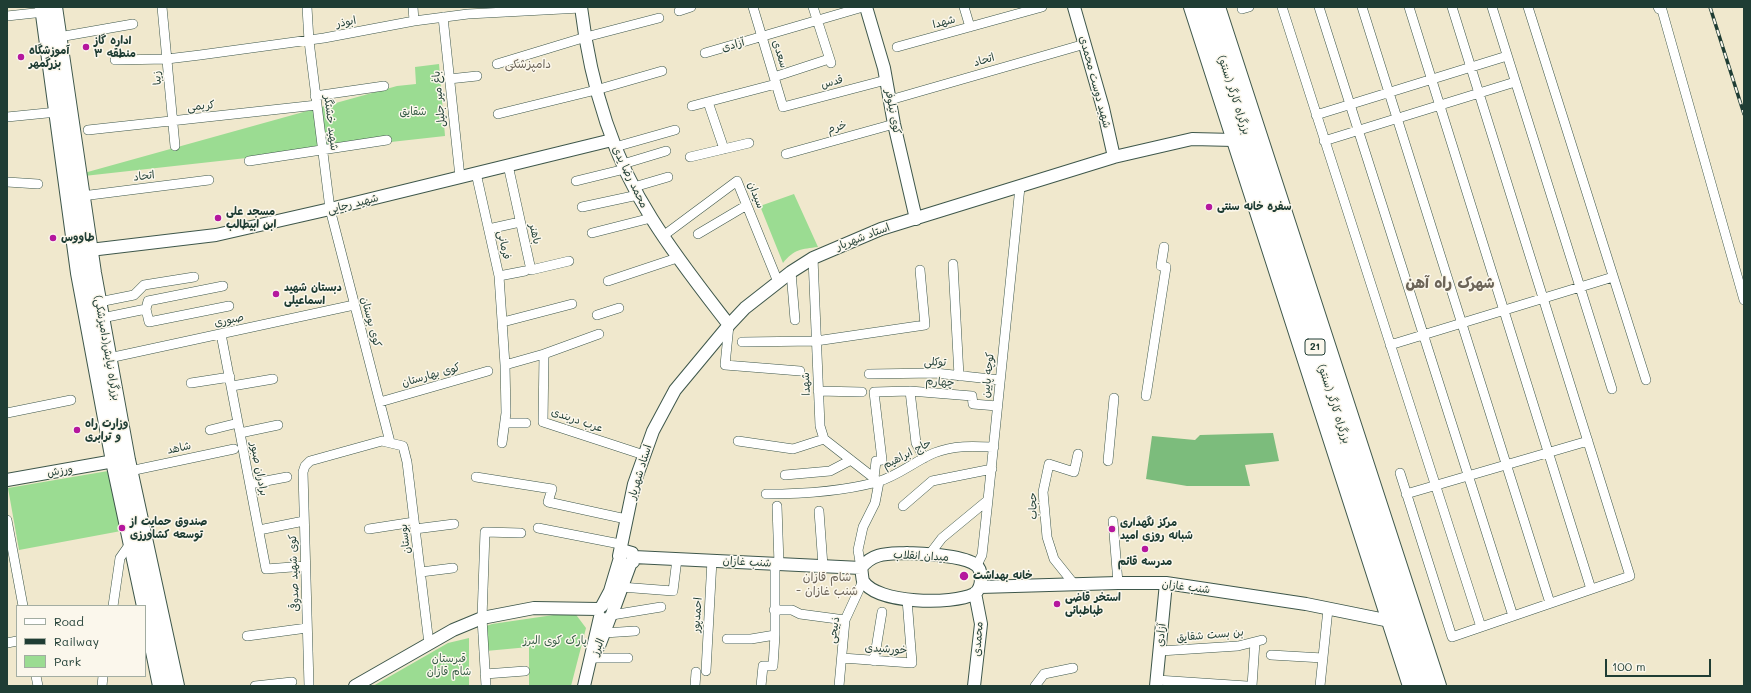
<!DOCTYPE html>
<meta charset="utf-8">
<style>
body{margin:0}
#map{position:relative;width:1751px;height:693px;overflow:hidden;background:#f0e8cd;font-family:Mali,sans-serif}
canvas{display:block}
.frame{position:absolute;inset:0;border:8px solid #1f3d34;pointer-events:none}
.legend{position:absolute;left:16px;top:605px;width:130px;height:72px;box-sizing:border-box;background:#fbf7ec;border:1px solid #a3ada2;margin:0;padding:5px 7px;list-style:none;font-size:12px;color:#1f3d34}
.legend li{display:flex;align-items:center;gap:8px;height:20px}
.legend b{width:20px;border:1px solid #a3ada2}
.scale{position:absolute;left:1605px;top:659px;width:106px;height:18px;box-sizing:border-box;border:2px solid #1f3d34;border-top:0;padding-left:5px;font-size:12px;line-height:14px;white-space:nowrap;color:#1f3d34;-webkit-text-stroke:3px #fbf7ec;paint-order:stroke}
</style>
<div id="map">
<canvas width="1751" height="693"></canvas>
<div class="frame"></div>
<ul class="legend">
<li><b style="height:5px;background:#fff"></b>Road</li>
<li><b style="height:5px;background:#1f3d34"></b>Railway</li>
<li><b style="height:11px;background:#9bdc92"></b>Park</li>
</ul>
<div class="scale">100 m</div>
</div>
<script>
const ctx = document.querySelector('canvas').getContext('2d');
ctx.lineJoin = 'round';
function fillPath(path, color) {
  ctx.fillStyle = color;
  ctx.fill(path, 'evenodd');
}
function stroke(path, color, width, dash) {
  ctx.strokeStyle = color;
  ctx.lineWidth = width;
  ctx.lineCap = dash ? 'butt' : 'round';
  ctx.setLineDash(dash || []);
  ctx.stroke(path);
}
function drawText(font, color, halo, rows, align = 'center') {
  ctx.font = font + ' Mali,"Playpen Sans Arabic",sans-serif';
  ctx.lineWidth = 3;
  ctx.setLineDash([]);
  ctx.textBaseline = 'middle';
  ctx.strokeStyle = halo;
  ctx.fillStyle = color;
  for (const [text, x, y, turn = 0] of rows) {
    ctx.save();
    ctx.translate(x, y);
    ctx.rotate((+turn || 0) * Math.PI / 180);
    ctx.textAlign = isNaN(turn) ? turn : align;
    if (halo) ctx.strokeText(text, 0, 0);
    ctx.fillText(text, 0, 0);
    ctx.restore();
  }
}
const green = new Path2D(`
 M439,64L445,136L66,178L397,86L416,84L415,67Z
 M794,194L818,247C802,249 794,249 783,263L760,206Z
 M108,471L121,531L19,550L8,488Z
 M574,612L586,628L571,686H529V647L486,651L483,627L492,624Z
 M469,638V686H373L448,643Z`);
const forest = new Path2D(`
 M1273,433L1279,461L1245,465L1250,486H1187L1146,479L1152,436L1195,440L1200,435Z`);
const street = new Path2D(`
 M162,7L175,146
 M307,7L309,41L330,209L390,442
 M413,7L414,21
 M753,7L783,107L886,80
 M813,7L831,63
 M964,7L970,27
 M1282,7L1481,627
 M1319,7L1513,616
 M1362,7L1550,603
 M1409,7L1591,589
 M1492,7L1612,389
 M1528,7L1646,380
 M1658,7L1659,9L1662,10L1744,300
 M1242,9L1249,7
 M679,11L691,7
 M7,16L44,12
 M443,17L460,177
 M59,37L133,24
 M897,47L1042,7
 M705,53L863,7
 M115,60L167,59L200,55L324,38L414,21L468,14L581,8
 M497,64L586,37L659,18
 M774,77L829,59
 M449,79L477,76
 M315,96L384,86
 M890,100L1085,44
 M708,102L724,149
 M692,106L776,84
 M498,114L596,90L662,71
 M1316,115L1507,56
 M7,117L57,112
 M88,130L317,105
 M1324,141L1515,82
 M615,147L675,130
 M786,154L894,124
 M690,157L749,143
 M249,161L387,140
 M623,164L666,151
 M508,165L531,270L569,261
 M476,173L499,276L505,365L506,413L502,443
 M576,181L625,169
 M7,182L38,184
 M634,187L668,177
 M82,196L209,180
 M582,207L638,195
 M493,228L520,222
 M592,233L651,218
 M698,234L747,205
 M663,236L737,181L778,282
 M813,258L820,426L824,439L879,482
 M953,264L959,376
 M791,272L795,320
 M499,276L525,271
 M608,281L677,258
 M99,302L134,295L144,285L194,277
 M146,309L149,322L229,306
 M597,315L619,308
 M102,318L146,309L148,301L223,286
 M503,322L572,304
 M729,325L725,365L800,371
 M221,334L266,569L305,566
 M742,342L816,341L925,325L920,270
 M1390,345L1613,277
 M544,354L543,422L644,455
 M109,358L354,305
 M505,365L544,354L599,334
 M869,374L935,373L1000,380
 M191,383L230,377
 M232,386L273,379
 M818,391L862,392
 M910,391L916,443L924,458
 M1146,396L1166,267L1161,266L1164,247
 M380,402L488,371
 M7,413L71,400
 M505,423H526
 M210,430L238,423
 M240,433L278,425
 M738,441L793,449L824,439
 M1108,461L1114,398
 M130,471L234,449
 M1400,473L1452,637L1630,576L1452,7
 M785,475L830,471L851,460
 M476,477L552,489L548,502L626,519
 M874,478L876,461L882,460L874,392L910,391L972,396L973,404L997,406
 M250,484L287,477
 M766,494C804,494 840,492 877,482C898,476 915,461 934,453C954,445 973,446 994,447
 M1406,494L1588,441
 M777,506L779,564
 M903,506L932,481L992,469
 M819,511L823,566
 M7,520L23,606
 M1113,521L1118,583
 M538,528L620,544
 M369,529L414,522
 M415,529L454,524
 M259,530L304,521
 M929,555L942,538L988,500
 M977,565L982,555L988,500L1020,187
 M861,568L858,550L863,527L875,503L879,482
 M421,572L453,568
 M1074,584L1054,559L1047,537L1043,492L1049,464L1074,472L1078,454
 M621,587L673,591L677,559
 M113,606L120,558L132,541
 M774,610H792L800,614L845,620
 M612,615L661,607
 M604,633L635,631
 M247,636L307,628
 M727,639H751L775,635
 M7,643L17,641
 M1160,651L1238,646L1262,640
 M1271,655L1323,658
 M594,658H628
 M842,658L912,663L907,599
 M874,661L882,612
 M706,671L712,560
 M485,674L525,671
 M36,676L38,686
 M1157,680L1247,686
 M102,686L103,676
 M255,686L292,682
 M309,686L303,472L305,466L310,461L382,441L403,446L407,462L429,644
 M486,686L482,618L485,532L521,533
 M695,686L696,672
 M761,686L763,666H773L775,635V564
 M839,686L845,620L863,581
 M1035,686L1044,674L1073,668
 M1252,686L1255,642
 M1320,686L1328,609`);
const secondary = new Path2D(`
 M581,7C590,81 611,155 652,219C675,256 702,290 729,325
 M866,7L884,68L894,124L916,219
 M1074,7L1103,108L1114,157
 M90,250L216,235L330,209L612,140
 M7,480L114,461
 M907,553C924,554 963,555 976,565C980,568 981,574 981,578C981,584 979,591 974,594C952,605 877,604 863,581C862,578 862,572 861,568C873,552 888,554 907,553Z
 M619,556L625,551L632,553L633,562C629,565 627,566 622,564L619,556L634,484L653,431L675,390L729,325L745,308L791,272L813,258L881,229L1114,157L1192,139L1234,140
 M634,557L861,568
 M980,587L1118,583H1166L1306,604L1390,621
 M602,606L610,591L619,561
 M612,614L630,565
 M599,646L610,617
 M355,686L453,630L482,618L534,608L599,609
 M584,686L600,617
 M974,686L981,624L975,593
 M1156,686L1166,583`);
const highway = new Path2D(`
 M43,7L79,273L114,461L145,606
 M54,7L93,273L127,460L176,686
 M1192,7L1411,686
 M1204,7L1426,686
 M1217,7L1438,686
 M145,607L161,686`);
const rail = new Path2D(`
 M1710,7L1744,114`);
const markers = [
 [86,47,4,"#b5179e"],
 [21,57,4,"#b5179e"],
 [1209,207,4,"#b5179e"],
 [218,218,4,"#b5179e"],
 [53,238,4,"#b5179e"],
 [276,294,4,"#b5179e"],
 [77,430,4,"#b5179e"],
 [122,528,4,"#b5179e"],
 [1112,529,4,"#b5179e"],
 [1145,549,4,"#b5179e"],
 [964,576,5,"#b5179e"],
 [1057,604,4,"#b5179e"]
];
const shields = [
 [1315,347,20]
];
const shieldNames = [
 ["21",1315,347]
];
const streetNames = [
 ["ابوذر",346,22,-11],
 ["شهدا",944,22,-15],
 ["آزادی",733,45,-16],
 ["سعدی",780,54,73],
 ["اتحاد",984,60,-16],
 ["زیبا",157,78,-95],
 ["قدس",832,82,-15],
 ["شهید دوست محمدی",1095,82,75],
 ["بزرگراه کارگر (سنتو)",1234,95,72],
 ["باغ میر جلیل",439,99,-96],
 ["کریمی",201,106,-6],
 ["کوی نیلوفر",893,112,79],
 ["شهید خشتگر",331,123,83],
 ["خرم",837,127,-16],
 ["اتحاد",144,176,-7],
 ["محمد رضا یدی",630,177,64],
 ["سیدان",756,195,68],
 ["شهید رجایی",353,204,-14],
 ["باهنر",535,234,77],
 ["استاد شهریار",863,237,-21],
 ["فرمانی",504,245,78],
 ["صبوری",229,320,-12],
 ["کوی بوستان",371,322,75],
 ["بزرگراه نیایش(دامپزشکی)",107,348,80],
 ["توکلی",935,362,2],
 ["کوی بهارستان",431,375,-16],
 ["کوچه پایین",988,375,-84],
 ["چهارم",940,382,4],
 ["شهدا",806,384,-92],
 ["بزرگراه کارگر (سنتو)",1334,404,72],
 ["عرب دربندی",577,420,19],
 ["شاهد",179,448,-12],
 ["حاج ابراهیم",907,454,-27],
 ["برادران صبور",259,469,79],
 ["ورزش",60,471,-10],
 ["استاد شهریار",640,472,-73],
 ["حجاب",1033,506,-92],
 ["بوستان",405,539,-97],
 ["میدان انقلاب",921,556,3],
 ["شنب غازان",747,562,3],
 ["کوی شهید صدوقی",294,573,-92],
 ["شنب غازان",1186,587,7],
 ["احمدپور",697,615,-86],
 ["ذبیحی",834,630,-81],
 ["آزادی",1161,635,-84],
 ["بن بست شقایق",1210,635,-5],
 ["محمدی",978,639,-86],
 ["البرز",598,647,-68],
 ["خورشیدی",886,649,4]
];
const poiNames = [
 ["اداره گاز",94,41],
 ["منطقه ۳",94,54],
 ["آموزشگاه",29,51],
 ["بزرگمهر",29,64],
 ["سفره خانه سنتی",1217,207],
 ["مسجد علی",226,212],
 ["ابن ابیطالب",226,225],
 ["طاووس",61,238],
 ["دبستان شهید",284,288],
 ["اسماعیلی",284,301],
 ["وزارت راه",85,424],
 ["و ترابری",85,437],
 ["صندوق حمایت از",130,522],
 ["توسعه کشاورزی",130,535],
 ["مرکز نگهداری",1120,523],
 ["شبانه روزی امید",1120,536],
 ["مدرسه قائم",1145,562,"center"],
 ["خانه بهداشت",973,576],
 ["استخر قاضی",1065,598],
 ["طباطبائی",1065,611]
];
const parkNames = [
 ["شقایق",413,112],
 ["پارک کوی البرز",555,641],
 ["قبرستان",449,659],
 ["شام قازان",449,672]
];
const neighbourhoodNames = [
 ["دامپزشکی",528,64],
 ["شام قازان",827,577],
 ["- شنب غازان",827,591]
];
const districtNames = [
 ["شهرک راه آهن",1450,283]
];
fillPath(green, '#9bdc92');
fillPath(forest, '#7cbc7c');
stroke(street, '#3e574b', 10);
stroke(secondary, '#3e574b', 14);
stroke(highway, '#3e574b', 18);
stroke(street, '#fff', 9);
stroke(secondary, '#fff', 12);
stroke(highway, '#fff', 16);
stroke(rail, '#1f3d34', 3.5);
stroke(rail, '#fbf7ec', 2, [6]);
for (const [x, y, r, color] of markers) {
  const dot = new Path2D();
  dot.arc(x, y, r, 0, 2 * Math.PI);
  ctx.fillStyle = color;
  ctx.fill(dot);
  stroke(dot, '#fbf7ec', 1.5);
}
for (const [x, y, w] of shields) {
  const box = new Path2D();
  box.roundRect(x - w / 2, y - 8, w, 16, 3);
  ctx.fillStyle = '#fbf7ec';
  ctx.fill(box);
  stroke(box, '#1f3d34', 1);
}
drawText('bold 10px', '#1f3d34', null, shieldNames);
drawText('11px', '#1f3d34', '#fbf7ec', streetNames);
drawText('bold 11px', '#1f3d34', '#fbf7ec', poiNames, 'left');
drawText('11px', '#385d47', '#fbf7ec', parkNames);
drawText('12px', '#6c6458', '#fbf7ec', neighbourhoodNames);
drawText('bold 15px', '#6c6458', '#fbf7ec', districtNames);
</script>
